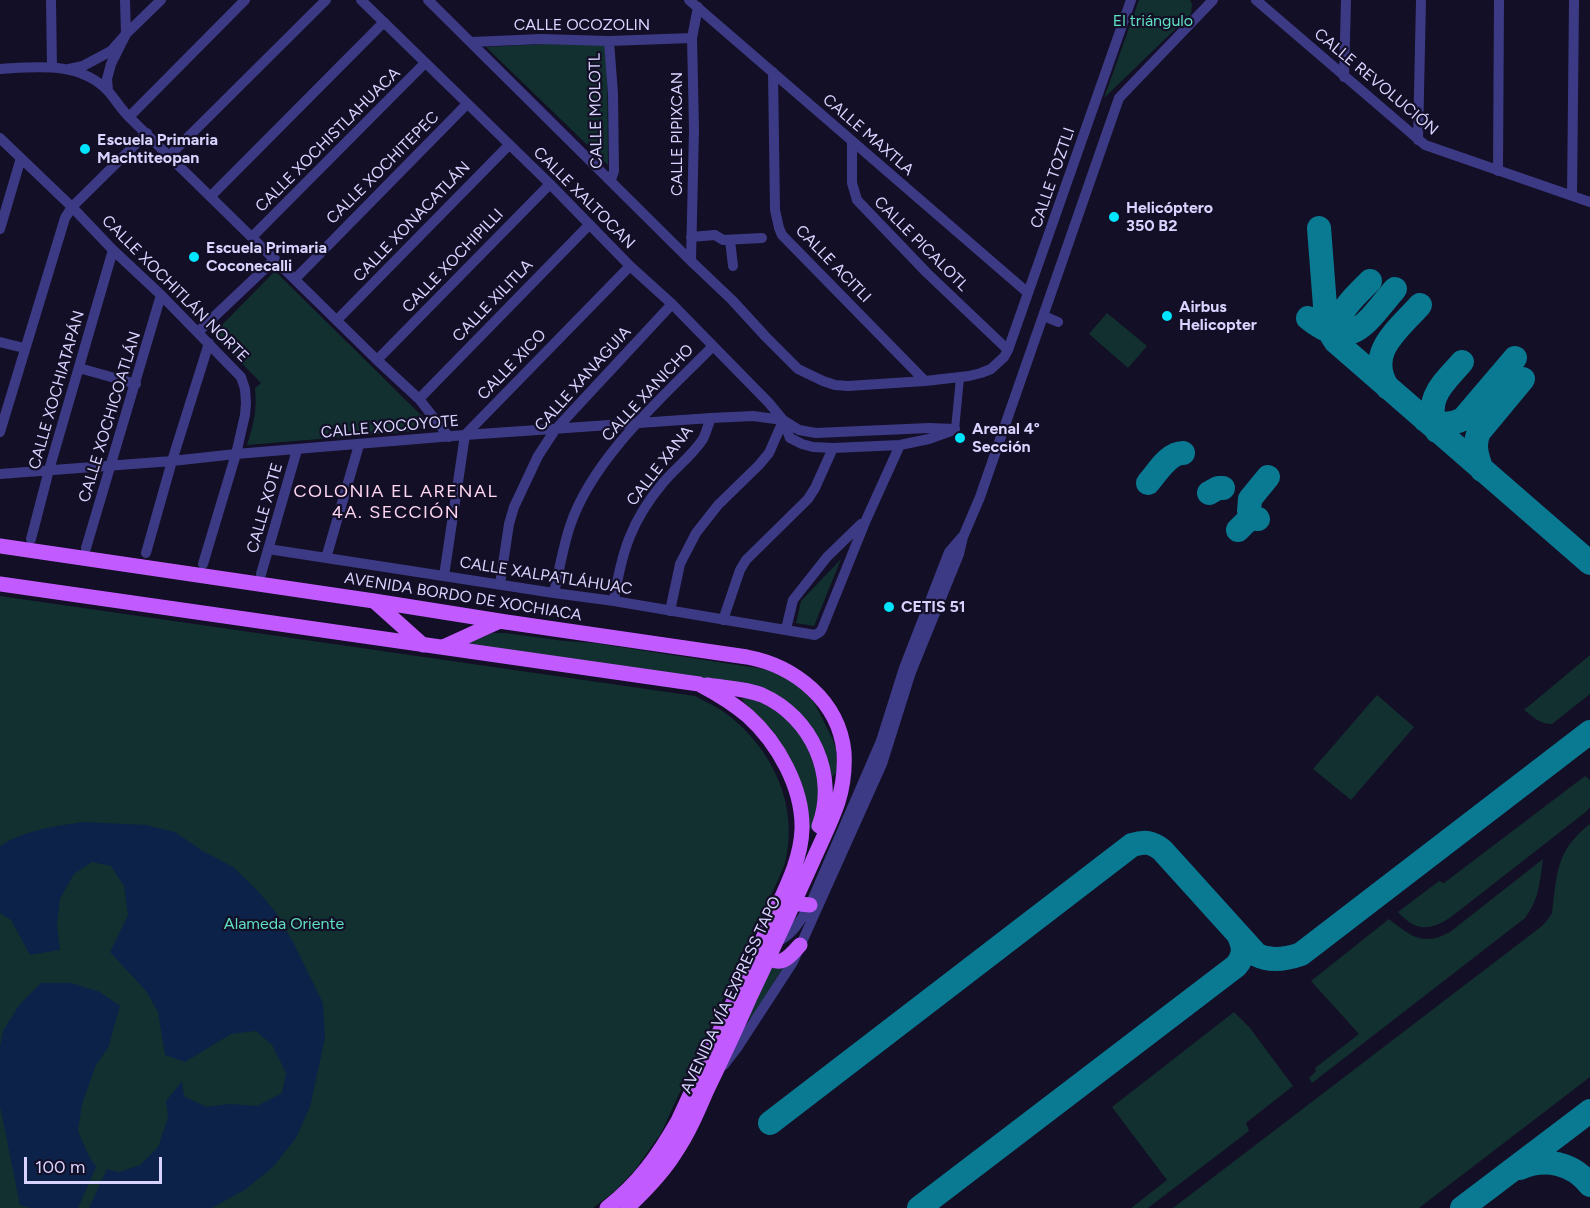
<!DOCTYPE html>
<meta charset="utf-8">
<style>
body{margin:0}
#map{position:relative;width:1590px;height:1208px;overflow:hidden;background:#130f26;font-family:Figtree,sans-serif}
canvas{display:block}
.scale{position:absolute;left:24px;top:1157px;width:138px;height:27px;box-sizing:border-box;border:3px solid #d9d4ff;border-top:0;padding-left:8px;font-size:18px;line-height:21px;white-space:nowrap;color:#d9d4ff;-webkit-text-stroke:4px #130f26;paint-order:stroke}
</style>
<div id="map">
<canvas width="1590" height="1208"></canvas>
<div class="scale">100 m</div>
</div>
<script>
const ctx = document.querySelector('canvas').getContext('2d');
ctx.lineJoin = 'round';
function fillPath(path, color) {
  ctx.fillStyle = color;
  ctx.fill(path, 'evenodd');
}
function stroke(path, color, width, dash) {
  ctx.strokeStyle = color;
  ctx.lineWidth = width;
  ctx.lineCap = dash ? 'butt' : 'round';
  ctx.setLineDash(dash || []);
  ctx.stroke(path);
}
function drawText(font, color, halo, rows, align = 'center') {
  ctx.font = font + ' Figtree,sans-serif';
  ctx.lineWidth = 4.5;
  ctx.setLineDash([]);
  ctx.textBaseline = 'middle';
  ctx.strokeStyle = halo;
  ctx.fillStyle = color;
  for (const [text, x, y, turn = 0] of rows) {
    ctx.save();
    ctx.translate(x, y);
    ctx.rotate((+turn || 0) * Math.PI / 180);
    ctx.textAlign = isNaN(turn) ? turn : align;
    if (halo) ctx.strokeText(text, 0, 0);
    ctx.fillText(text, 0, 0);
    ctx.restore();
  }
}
const green = new Path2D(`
 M1139,0H1190L1192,4L1191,14L1104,98Z
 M607,41L608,165L486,47Z
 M275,271L427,421L417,431L247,445C254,423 257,411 255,388L261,383L213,334Z
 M1107,313L1147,346L1128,368L1089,334Z
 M841,559L814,626L796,623L801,601Z
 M0,596L695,696C706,702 718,707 728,715C771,748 798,803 786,858C785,865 781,873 778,880L661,1133L635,1170L615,1191L593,1208H0Z
 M493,633H505L564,641L594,643L770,670L798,684L814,702L833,740L836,749L837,772L833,776L830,775L785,702L469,646L468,643Z
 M1590,655V694L1552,724C1540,724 1533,717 1524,710Z
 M1377,695L1414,727L1351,800L1313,769Z
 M744,697C781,705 810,738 818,774C819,780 822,786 822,792C821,804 816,817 814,829L812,830L809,828L787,753L771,729L744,702L742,699Z
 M1585,776L1590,780V807L1587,811L1451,917C1430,931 1416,932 1398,912L1439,881L1444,883Z
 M1590,824V1077L1419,1208H1173L1542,926L1549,918L1552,913C1557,873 1556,850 1590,824Z
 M1543,859C1540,881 1539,900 1525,918L1312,1083L1309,1078L1316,1071L1315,1068L1359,1034L1311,981L1389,919C1411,936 1422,947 1450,932Z
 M784,966L752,1017L748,1019L768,968Z
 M1234,1012L1250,1028L1293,1086L1246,1123L1249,1131L1148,1208H1131L1167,1180L1112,1107Z`);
const water = new Path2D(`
 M84,822L146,825L175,832L201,850L233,867L256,889L275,911L293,942L323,1003L325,1038L310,1107L296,1138L273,1167L246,1189L212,1208H89L107,1169L119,1172L140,1165L158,1147L168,1117L166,1101L182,1081L184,1096L206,1107L229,1104L257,1106L282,1093L286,1073L272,1045L256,1031L231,1034L185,1062L165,1055L158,1012L146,991L110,952L128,915L124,886L111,866L92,862L74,874L60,899L57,925L60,950L30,955L11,920L0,913V846C24,830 56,826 84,822Z
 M41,983H71L100,992L120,1006L108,1048L96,1065L82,1104L78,1131L87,1152L96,1167L78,1208H31L20,1205L0,1106V1047L3,1031L19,1005Z`);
const taxiway = new Path2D(`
 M1319,228L1326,319L1332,336L1336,342L1590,563
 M1308,318C1352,354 1366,322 1395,289
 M1341,343C1334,311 1350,302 1370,281
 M1388,388C1365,353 1398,330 1420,305
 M1425,420C1438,424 1450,426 1463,419L1515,358
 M1437,431C1424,398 1442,385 1462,362
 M1482,470C1477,457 1473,445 1479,432L1523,379
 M1148,483C1157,473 1168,453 1183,453
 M1209,493L1218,488H1223
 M1249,511L1250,499L1268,477
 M1238,530L1250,518L1258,519
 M770,1123L1132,845C1145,841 1152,842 1162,850L1257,955C1271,962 1287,959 1301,954L1590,732
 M1520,1168C1545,1157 1573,1163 1590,1185
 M919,1208L1236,966C1245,956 1244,947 1239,936
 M1462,1208L1590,1111`);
const pedestrian = new Path2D(`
 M955,429L960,378`);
const minor = new Path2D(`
 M51,0L52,67
 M361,0L550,184L630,266L672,304L769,403L783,420L790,438L802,444L813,447L833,448L900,445L929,439L951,431
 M428,0L691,261L732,300L766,337L798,369L823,381L835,385L848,386L925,381L969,376L981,373L991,369L1004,357L1008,350L1131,0
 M689,0L1028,293
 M1256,0L1425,145L1590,202
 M609,41L613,94L614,171L611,180
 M472,42L541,39L609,41L692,38
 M0,69C37,67 79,61 108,91C115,99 121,109 129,117L377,360L419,399L449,437
 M69,69L83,66L111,51L126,34L161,0
 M773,72L775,210L779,228L782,235L925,381
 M1344,77L1346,0
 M108,91L107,79L111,64L126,34L125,0
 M129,117L245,0
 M0,138L72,207L113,250L161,295L241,377L245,389L246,403L245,415L236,454L203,564
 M1418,140L1421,0
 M852,141V183L857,200L927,273L1008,350
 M170,155L326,0
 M1498,171L1499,0
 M211,196L384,22
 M1572,196L1574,0
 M0,229L21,158
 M252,237L425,63
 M691,237L715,235L723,240L762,238
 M730,240L733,266
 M691,261L694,129L692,38L698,7
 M295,279L467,104
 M1044,316L1058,322
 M337,320L509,145
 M198,332L275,259
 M0,342L24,348
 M377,360L550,184
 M79,368L136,384
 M419,399L589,225
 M0,432L65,218L72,207L147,133
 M0,474L172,461L236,454L465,435L711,418L753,416L783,420L799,430L816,433L929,428L955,429
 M31,539L49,470L113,250
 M86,548L161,295
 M268,549L554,593L614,601L815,635L820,632L822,629L866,520L900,445
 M146,553L172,461L209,343
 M326,558L359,445
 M261,574L297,450
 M444,576L465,435L630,266
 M500,584L509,524L514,507L538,456L555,430L672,304
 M554,593C559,571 563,547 570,526C593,457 663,397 713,346
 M614,601C621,554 631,521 662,484C675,468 692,456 703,439C706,433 708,425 711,418
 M670,611L680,564L696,533L718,505L759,465L769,453L783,421
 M723,620L740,570L746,560L808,499L815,488L833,448
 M786,629L793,600L827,557L861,524
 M775,942C792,937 801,919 810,905L881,741L904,668L949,552L962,537
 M724,1065L737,1048L793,962L882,764L911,672L959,554L963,537L980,497L1119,98L1213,0`);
const primary = new Path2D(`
 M0,546L374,601L506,622L747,657C795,666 839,701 844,752C845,769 843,786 838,802C831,823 820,844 811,865C791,909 771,953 750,997C736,1029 721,1061 706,1092C697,1113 688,1134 675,1153C662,1174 645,1191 627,1208
 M0,584L699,684C716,693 733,703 748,716C778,743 803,788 802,829C801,862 783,893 770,923C740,989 709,1055 678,1121C658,1156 639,1183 607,1208
 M374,601L423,645
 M443,647L500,621
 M707,685C725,688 745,688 762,695C812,717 838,776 819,826
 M796,898L800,904L810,905
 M759,954C781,966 784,963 800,945`);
const markers = [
 [85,149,6,"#00e5ff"],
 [1114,217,6,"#00e5ff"],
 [194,257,6,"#00e5ff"],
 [1167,316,6,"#00e5ff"],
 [960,438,6,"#00e5ff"],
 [889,607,6,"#00e5ff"]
];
const parkNames = [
 ["El triángulo",1153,21],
 ["Alameda Oriente",284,924]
];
const streetNames = [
 ["CALLE OCOZOLIN",582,25],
 ["CALLE REVOLUCIÓN",1376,82,40],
 ["CALLE MOLOTL",596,111,-91],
 ["CALLE PIPIXCAN",677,134,-90],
 ["CALLE MAXTLA",868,135,41],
 ["CALLE XOCHISTLAHUACA",328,140,-45],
 ["CALLE XOCHITEPEC",383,168,-45],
 ["CALLE TOZTLI",1053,178,-71],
 ["CALLE XALTOCAN",584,198,45],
 ["CALLE XONACATLÁN",412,222,-46],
 ["CALLE PICALOTL",921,244,45],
 ["CALLE XOCHIPILLI",453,261,-46],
 ["CALLE ACITLI",833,264,46],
 ["CALLE XOCHITLÁN NORTE",175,289,45],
 ["CALLE XILITLA",493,301,-46],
 ["CALLE XICO",512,365,-46],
 ["CALLE XANAGUIA",583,379,-48],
 ["CALLE XOCHIATAPÁN",57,390,-74],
 ["CALLE XANICHO",648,393,-47],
 ["CALLE XOCHICOATLÁN",110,417,-73],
 ["CALLE XOCOYOTE",390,427,-5],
 ["CALLE XANA",660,466,-52],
 ["CALLE XOTE",265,508,-74],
 ["CALLE XALPATLÁHUAC",546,576,9],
 ["AVENIDA BORDO DE XOCHIACA",463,597,9],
 ["AVENIDA VÍA EXPRESS TAPO",731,995,-65]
];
const poiNames = [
 ["Escuela Primaria",97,140],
 ["Machtiteopan",97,158],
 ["Helicóptero",1126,208],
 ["350 B2",1126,226],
 ["Escuela Primaria",206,248],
 ["Coconecalli",206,266],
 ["Airbus",1179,307],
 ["Helicopter",1179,325],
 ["Arenal 4°",972,429],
 ["Sección",972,447],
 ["CETIS 51",901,607]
];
const neighbourhoodNames = [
 ["COLONIA EL ARENAL",396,492],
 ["4A. SECCIÓN",396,513]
];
fillPath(green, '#12302f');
fillPath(water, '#0c2248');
stroke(taxiway, '#0a7a92', 24);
stroke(pedestrian, '#3d3a85', 8);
stroke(minor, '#3d3a85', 10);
stroke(primary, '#c25bff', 15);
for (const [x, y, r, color] of markers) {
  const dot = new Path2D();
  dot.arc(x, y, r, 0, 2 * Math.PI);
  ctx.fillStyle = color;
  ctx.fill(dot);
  stroke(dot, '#130f26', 2);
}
drawText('16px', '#5fe0c0', '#130f26', parkNames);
drawText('16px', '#d9d4ff', '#130f26', streetNames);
drawText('bold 16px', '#d9d4ff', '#130f26', poiNames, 'left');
ctx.letterSpacing = '1.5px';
drawText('18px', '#ffd6f0', '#130f26', neighbourhoodNames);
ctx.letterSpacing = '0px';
</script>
